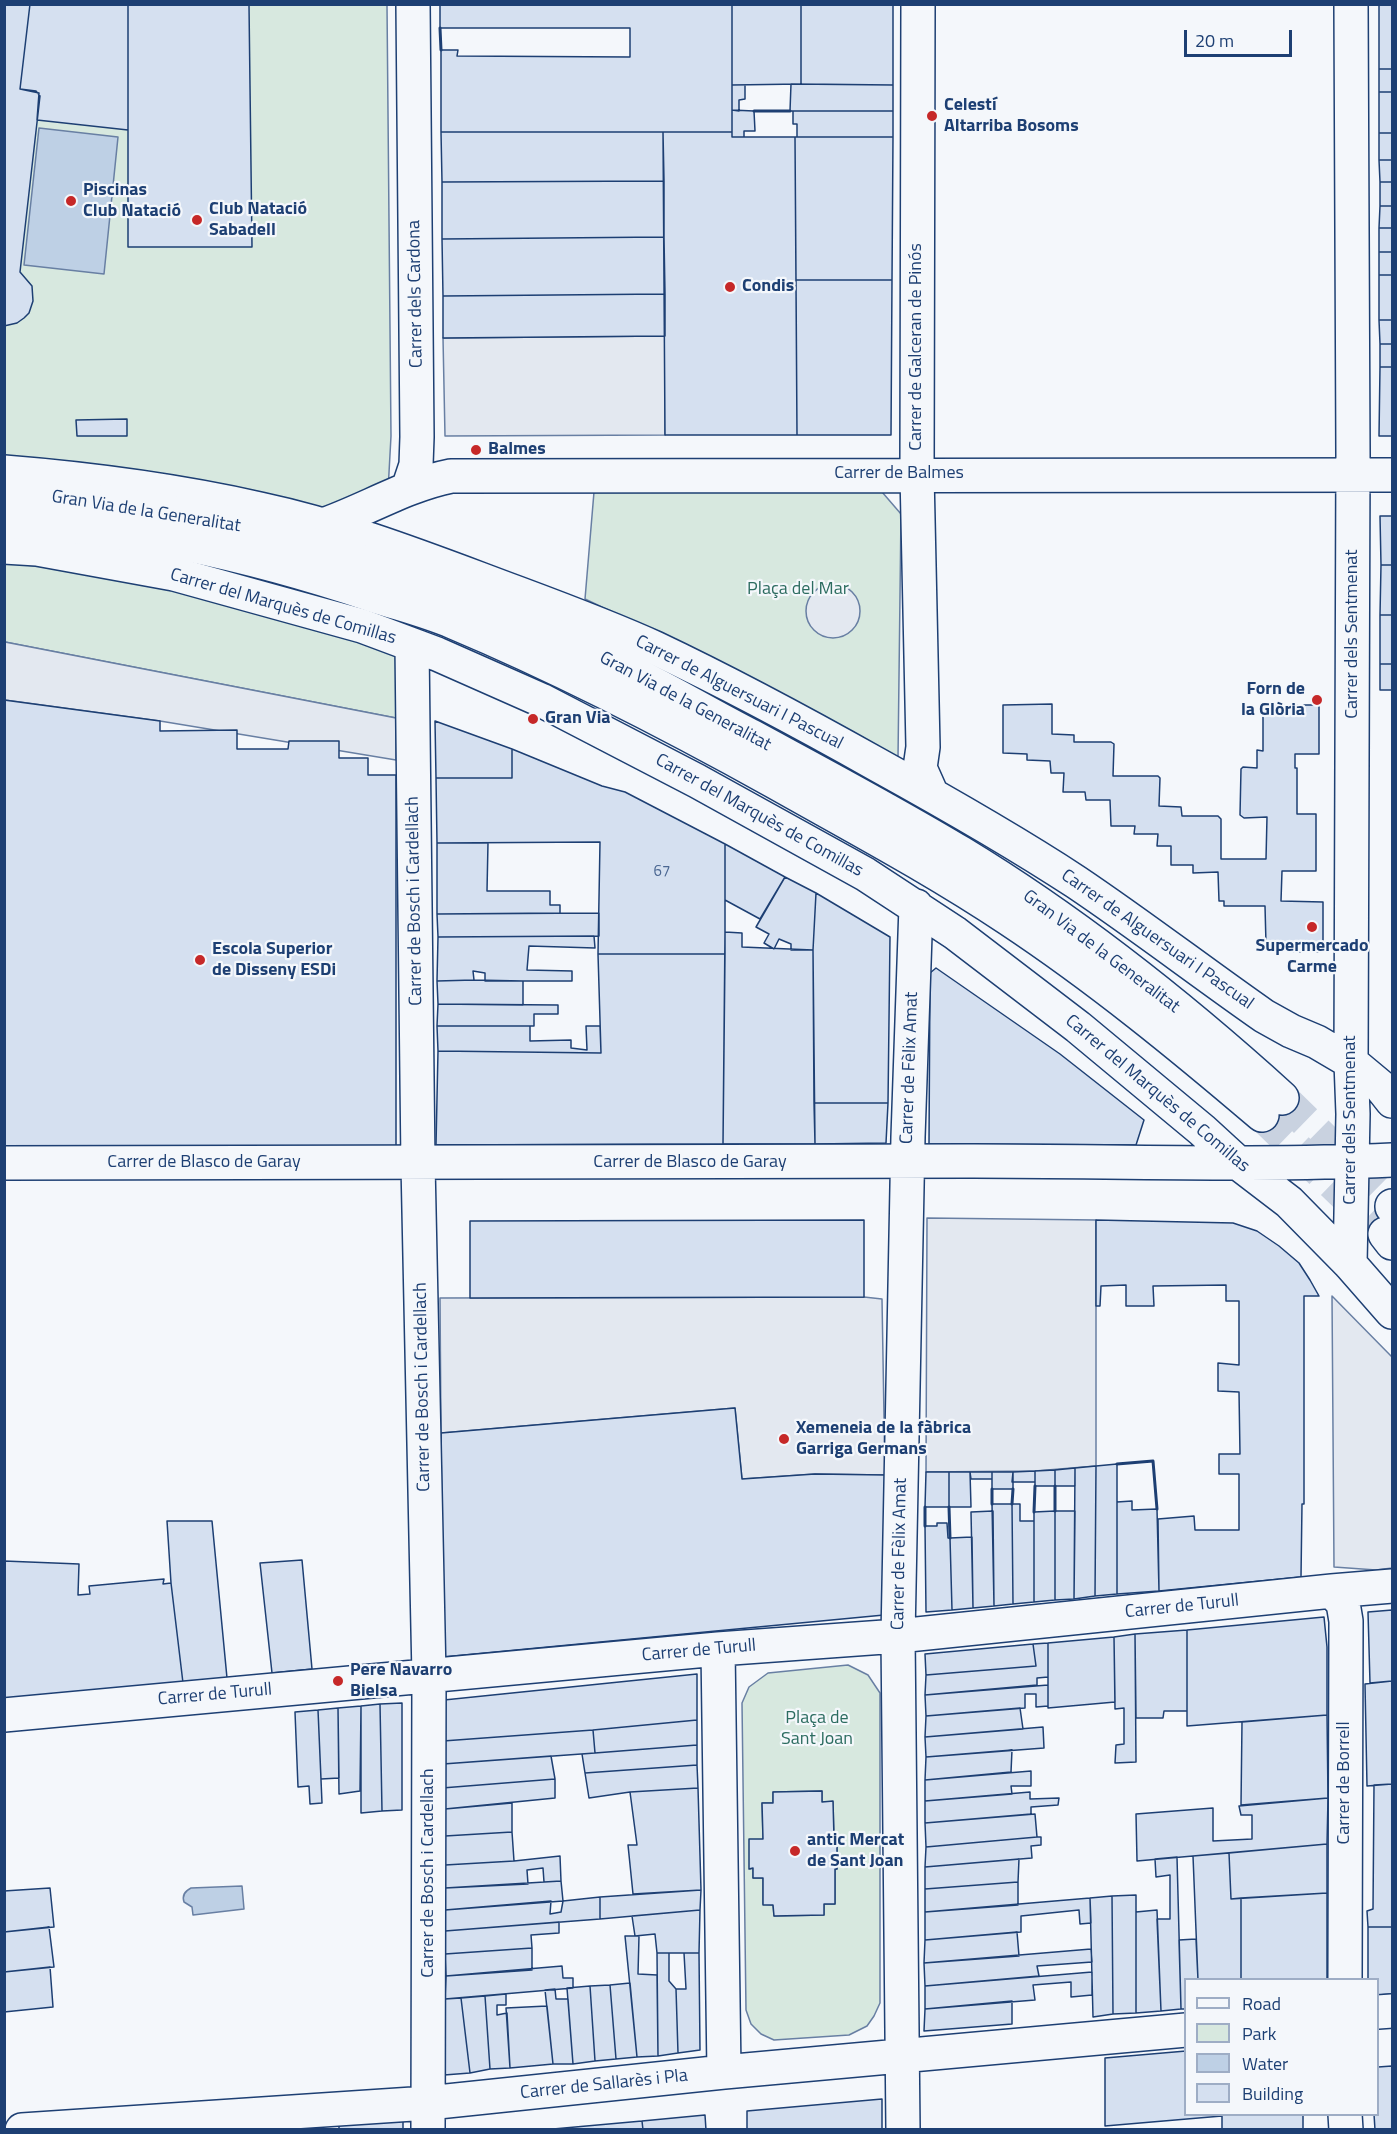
<!DOCTYPE html>
<meta charset="utf-8">
<style>
body{margin:0}
#map{position:relative;width:1397px;height:2134px;overflow:hidden;background:#f4f7fb;font-family:"Titillium Web",sans-serif}
canvas{display:block}
.frame{position:absolute;inset:0;border:6px solid #1d3f73;pointer-events:none}
.legend{position:absolute;left:1184px;top:1978px;width:195px;height:138px;box-sizing:border-box;background:#f4f7fb;border:2px solid #9eadc5;margin:0;padding:8px 10px;list-style:none;font-size:18px;color:#1d3f73}
.legend li{display:flex;align-items:center;gap:12px;height:30px}
.legend b{width:30px;border:2px solid #9eadc5}
.scale{position:absolute;left:1184px;top:30px;width:108px;height:27px;box-sizing:border-box;border:3px solid #1d3f73;border-top:0;padding-left:8px;font-size:18px;line-height:21px;white-space:nowrap;color:#1d3f73;-webkit-text-stroke:4px #f4f7fb;paint-order:stroke}
</style>
<div id="map">
<canvas width="1397" height="2134"></canvas>
<div class="frame"></div>
<ul class="legend">
<li><b style="height:8px;background:#f4f7fb"></b>Road</li>
<li><b style="height:16px;background:#d7e8df"></b>Park</li>
<li><b style="height:16px;background:#bed0e5"></b>Water</li>
<li><b style="height:16px;background:#d5e0f0"></b>Building</li>
</ul>
<div class="scale">20 m</div>
</div>
<script>
const ctx = document.querySelector('canvas').getContext('2d');
ctx.lineJoin = 'round';
function fillPath(path, color) {
  ctx.fillStyle = color;
  ctx.fill(path, 'evenodd');
}
function stroke(path, color, width, dash) {
  ctx.strokeStyle = color;
  ctx.lineWidth = width;
  ctx.lineCap = dash ? 'butt' : 'round';
  ctx.setLineDash(dash || []);
  ctx.stroke(path);
}
function drawText(font, color, halo, rows, align = 'center') {
  ctx.font = font + ' "Titillium Web",sans-serif';
  ctx.lineWidth = 4.5;
  ctx.setLineDash([]);
  ctx.textBaseline = 'middle';
  ctx.strokeStyle = halo;
  ctx.fillStyle = color;
  for (const [text, x, y, turn = 0] of rows) {
    ctx.save();
    ctx.translate(x, y);
    ctx.rotate((+turn || 0) * Math.PI / 180);
    ctx.textAlign = isNaN(turn) ? turn : align;
    if (halo) ctx.strokeText(text, 0, 0);
    ctx.fillText(text, 0, 0);
    ctx.restore();
  }
}
const green = new Path2D(`
 M4,5H387L391,436L388,491L323,525L5,470Z
 M876,485L901,514L898,758L721,664L585,599L594,492Z
 M4,563L132,575L399,652L396,718L5,642Z
 M848,1665L868,1675L880,1693V2003L874,2016L867,2026L849,2035L774,2040L761,2034L751,2024L746,2010L742,1703L749,1687L768,1673ZM822,1791V1802H833L834,1838H837V1869H835V1904H824V1915L774,1916L773,1905L763,1904V1878H753V1868L750,1869L763,1839L762,1803H773V1792Z`);
const parking = new Path2D(`
 M665,336V435L445,436L443,338Z
 M806 611a27 27 0 1 1 54 0a27 27 0 1 1-54 0Z
 M5,642L396,718V760L160,721L5,700Z
 M927,1218L1096,1220V1466L1035,1471L926,1472Z
 M1332,1296L1392,1357V1568L1376,1570L1334,1567Z
 M864,1297L882,1299L885,1475L815,1474L742,1479L735,1408L441,1433L440,1298Z`);
const water = new Path2D(`
 M39,128L118,137L104,274L24,265Z
 M242,1886L244,1909L193,1915L192,1907L184,1902C182,1896 185,1891 191,1888Z`);
const building = new Path2D(`
 M4,4H30L20,89L36,91L40,96L20,272L32,286L33,301L29,313L24,318L17,323L4,326Z
 M30,4H128V130L37,120L39,93L20,89Z
 M128,4H290L249,5L252,247H128Z
 M440,4H732V132H441V50H458L457,56L630,57V28H440Z
 M732,4H801V84L732,85Z
 M801,4H893V85L801,84Z
 M1379,4H1392V69H1379Z
 M1379,69H1392V92H1379Z
 M791,84L893,85V111H790Z
 M732,85H745V99L739,100V111L732,110Z
 M1379,92H1392V133H1379Z
 M732,110L754,111L755,131H744V137H732Z
 M793,111H893V137H797V124H793Z
 M441,132H663L664,181L442,182Z
 M663,132H732V137H795L797,435H665Z
 M1379,133H1392V160H1379Z
 M795,137H893L892,280H796Z
 M1379,160H1392V182H1380Z
 M664,181V237L442,239V182Z
 M1380,182H1392V206H1380Z
 M1380,206H1392V228H1379Z
 M1379,228H1392V252H1379Z
 M664,237L665,294L443,296L442,239Z
 M1379,252H1392V275H1379Z
 M1379,275H1392V320H1379Z
 M796,280H892L891,435H797Z
 M665,294V336L443,338V296Z
 M1379,320H1392V344H1380Z
 M1380,344H1392V367H1380Z
 M1380,367H1392V436H1379Z
 M127,419V436H77L76,420Z
 M1380,516H1392V565H1381Z
 M1381,565H1392V615H1380Z
 M1380,615H1392V664H1380Z
 M1380,664H1392V690H1380Z
 M4,700L160,721V731L237,730V749H288L289,741H339V758H368V775H396V1146L4,1147Z
 M1052,704V734L1074,735V742H1111L1114,744L1113,776H1158L1160,778L1159,806L1181,807L1182,816H1218L1221,819V859H1266L1267,817L1244,818L1240,815L1241,769L1243,767L1257,768V750L1263,751V705H1319V754H1295V768H1297V814H1316V871H1282L1281,901L1323,902V952H1291V945L1266,944L1265,906H1224V901H1219L1218,872L1193,873V865H1171V846H1157L1158,834H1134L1135,826H1111L1110,800H1086L1085,792H1063L1064,773H1051L1050,761L1027,760V754L1003,753V705Z
 M435,721L512,749V778H436Z
 M512,749L602,786L625,792L725,844V954H598L600,842L437,843L436,778H512Z
 M437,843H488L487,891H550V905H560V913L437,914Z
 M725,844L785,877L760,919L725,900Z
 M785,877L816,893L813,950H791V944L779,939L774,949L764,943L769,934L756,927Z
 M816,893L890,937L888,1103H814L813,950Z
 M599,913V936L438,937L437,914Z
 M725,932L742,933V947L813,950L815,1144H723Z
 M594,936L595,948L529,946L527,970L572,971V981H485V973L473,971L474,980L437,981L438,937Z
 M598,954H725L723,1144L436,1145L438,1051L601,1053Z
 M936,968L1060,1054L1144,1120L1136,1145L929,1144L930,973Z
 M474,980L523,981V1005L438,1004L437,981Z
 M438,1004L558,1005V1014H534V1026H437Z
 M437,1026H530V1041L571,1040V1048L587,1050L586,1026H600L601,1053L438,1051Z
 M814,1103H888L886,1143L815,1144Z
 M864,1220V1297L470,1298V1221Z
 M1096,1220L1233,1223L1257,1231L1279,1246L1299,1263L1310,1280L1319,1296H1304V1504H1302L1301,1577L1159,1591L1158,1519L1194,1516L1195,1530H1239V1474H1219V1454H1240L1239,1392L1218,1391V1363L1239,1365V1301H1226V1285L1153,1286L1154,1306H1126V1285L1101,1286L1100,1306H1096Z
 M735,1408L742,1479L815,1474L885,1475L884,1615L443,1657L441,1433Z
 M1117,1464V1594L1095,1596L1096,1466Z
 M1096,1466L1095,1596L1074,1599L1075,1468Z
 M1075,1468V1486H1055V1470Z
 M1055,1470V1486H1035V1471Z
 M1035,1471V1482H1012L1013,1472Z
 M926,1472H949V1507H925Z
 M949,1472H970L971,1507H949Z
 M970,1472H992V1479H971Z
 M992,1472H1013V1489H992Z
 M1132,1501V1510L1157,1509L1159,1591L1117,1594V1502Z
 M992,1504H1012L1013,1604L994,1606Z
 M1012,1504H1020V1521H1034V1602L1013,1604Z
 M993,1511L994,1606L973,1608L971,1512Z
 M1055,1511H1075L1074,1599L1055,1600Z
 M1055,1511V1600L1034,1602V1512Z
 M167,1521H212L227,1678L183,1683L171,1583Z
 M937,1523H947L948,1538H950L952,1610L926,1612L925,1526H937Z
 M972,1537L973,1608L952,1610L950,1538Z
 M302,1560L312,1669L272,1673L260,1563Z
 M4,1561L79,1564L78,1595L90,1594L89,1586L164,1579L163,1584L171,1583L183,1683L4,1699Z
 M1392,1610V1681L1370,1683L1368,1612Z
 M1324,1617L1327,1647V1715L1187,1726V1630Z
 M1187,1630V1711H1164L1163,1718H1136L1135,1634Z
 M1135,1634L1136,1762L1115,1763L1116,1745L1124,1744V1708L1115,1709L1114,1637Z
 M1114,1637L1115,1702L1048,1708V1643Z
 M1048,1643V1677L1037,1678V1685L925,1695L926,1675L1036,1666L1033,1644Z
 M1033,1644L1036,1666L926,1675L925,1654Z
 M697,1674V1720L593,1730L443,1741L444,1700Z
 M1392,1681V1784L1367,1786L1365,1684Z
 M1048,1685V1706L1036,1707V1694H1025V1708L926,1716L925,1695Z
 M402,1703V1810L382,1811L380,1704Z
 M380,1704L382,1811L361,1813V1706Z
 M361,1706L360,1791L339,1794L338,1708Z
 M338,1708L339,1778L321,1779L318,1710Z
 M1020,1708L1023,1729L925,1737L926,1716Z
 M318,1710L322,1803L310,1804L309,1786L298,1787L295,1712Z
 M1327,1715L1328,1798L1241,1805L1242,1722Z
 M697,1720V1745L595,1753L593,1730Z
 M1043,1727L1044,1748L926,1757L925,1737Z
 M593,1730L595,1753L443,1764V1741Z
 M697,1745V1765L585,1773L582,1754Z
 M1012,1750L1011,1772L925,1780L926,1757Z
 M551,1756L555,1779L442,1788L443,1764Z
 M697,1765L698,1788L630,1792L589,1798L585,1773Z
 M1031,1771V1786H1011L1012,1794L925,1801V1780Z
 M555,1779V1798L445,1809L442,1788Z
 M1392,1784V1927H1368L1367,1911L1373,1909L1374,1785Z
 M698,1788L701,1890L633,1894L628,1845H637L630,1792Z
 M822,1791V1802L833,1801L834,1838H837V1869H835V1904H824V1915L774,1916L773,1905H763V1878H753V1868L749,1869V1839H763L762,1803H773V1792Z
 M1030,1792V1799L1059,1798L1058,1805L1031,1807V1814L925,1823V1801Z
 M1328,1798L1327,1844L1137,1861L1136,1814L1213,1808V1841L1252,1839V1815H1241L1239,1806Z
 M512,1803V1832L445,1836V1809Z
 M1035,1814L1037,1837L926,1847L925,1823Z
 M512,1832L514,1861L445,1865V1836Z
 M1037,1837H1041V1845L1031,1846L1032,1858L925,1867L926,1847Z
 M1327,1844V1893L1231,1899L1229,1853Z
 M1229,1853L1231,1899L1241,1898V1980H1198L1193,1856Z
 M560,1856L561,1881L544,1882L543,1868L527,1870L528,1884L445,1888V1865L514,1861Z
 M1177,1857L1181,2009L1161,2011L1157,1919H1170V1875L1156,1877L1155,1859Z
 M1019,1859L1018,1882L925,1889V1867Z
 M561,1881L563,1901L445,1910V1888Z
 M1018,1882V1905L925,1912V1889Z
 M50,1888L54,1927L4,1932V1891Z
 M701,1890L700,1910L600,1919V1897Z
 M1327,1893V1980H1241V1898Z
 M1136,1895V2013L1113,2014L1112,1896Z
 M1112,1896L1113,2014L1093,2017L1090,1898Z
 M600,1897V1919L445,1931V1910L551,1901L550,1914L561,1912L563,1901Z
 M1090,1898L1091,1923L1080,1924L1079,1910L1021,1916V1932L925,1940V1912Z
 M700,1910L699,1953H657L655,1934L635,1936L632,1916Z
 M1157,1910L1161,2011L1136,2013V1912Z
 M559,1922V1933L531,1935L532,1948L445,1954V1931Z
 M49,1927L54,1967L4,1972V1932Z
 M1368,1927H1392V1994L1378,1995V1980H1368Z
 M1017,1932L1019,1956L924,1963L925,1940Z
 M625,1936H639L638,1974L657,1975L658,2056L637,2057Z
 M1196,1939L1198,1980H1186V2009H1181L1179,1940Z
 M532,1948V1970L446,1976L445,1954Z
 M1091,1949L1092,1962L1037,1966L1039,1976L925,1986L924,1963Z
 M657,1953H669V1981L676,1989L678,2053L658,2056Z
 M684,1953H699L700,2050L678,2053L676,1989H686Z
 M562,1966L563,1978H573V1988L445,1999L446,1976Z
 M50,1967L53,2007L4,2012V1972Z
 M1092,1972V1995L1071,1997V1982L1033,1985L1035,2000L925,2009V1986Z
 M630,1983L637,2057L616,2059L610,1985Z
 M610,1985L616,2059L595,2061L590,1986Z
 M590,1986L595,2061L573,2064L567,1988Z
 M555,1989L556,1999H568L573,2064H553L545,1990Z
 M506,1994V2005H497V2015L507,2013L510,2068L490,2069L485,1996Z
 M485,1996L490,2069L470,2073L461,1998Z
 M461,1998L470,2073L444,2075L445,1999Z
 M1012,2001V2024L924,2031L925,2009Z
 M547,2006L553,2064L510,2068L506,2008Z
 M1186,2051V2114H1303V2130H1222V2116L1105,2126V2058Z
 M1392,2066V2130H1375L1374,2114H1378V2067Z
 M882,2099V2130H747V2111Z
 M403,2113V2130H339V2120Z
 M705,2115L706,2130H643L642,2121Z
 M642,2121L643,2130H542Z`);
const tertiaryTunnel = new Path2D(`
 M1282,1098L1392,1206
 M1262,1115L1385,1234`);
const minor = new Path2D(`
 M918,4L917,474L923,747L920,768L932,795
 M4,472C91,479 175,490 260,509C335,525 408,552 480,579C538,601 598,622 655,648C731,684 805,724 878,765C945,802 1012,840 1076,882C1140,925 1201,972 1264,1016L1291,1031L1317,1042L1351,1062L1381,1087L1392,1101
 M408,489L416,465L417,437L413,4
 M323,525C366,510 406,485 451,476L1392,475
 M4,547L37,549L174,574L362,626L437,654L541,700L697,781L865,874L955,933L1078,1027L1202,1130L1238,1163L1289,1202L1350,1264L1392,1312
 M412,645L418,1164L429,1676L428,2130
 M4,1163C328,1164 651,1163 974,1161C1114,1161 1253,1166 1392,1160
 M1350,1264L1353,1114L1351,1062L1353,455L1351,4
 M1332,1591L1343,1603L1346,1621L1345,1980
 M718,1649L724,2072
 M4,1715L718,1649L898,1636L1332,1591L1392,1586
 M1378,2012L1392,2011
 M1345,2114L1346,2130
 M22,2130L428,2103L724,2072L1186,2030
 M903,2130L898,1636L908,1137L916,906`);
const tertiary = new Path2D(`
 M4,493C72,498 139,506 205,518C262,528 318,546 372,565C454,592 535,625 613,663C660,685 706,713 753,737C823,775 893,812 961,853C1073,921 1185,1010 1282,1098
 M4,521C130,527 253,555 372,595C399,604 427,611 453,622C565,669 671,724 777,783C855,827 934,869 1009,919C1098,978 1181,1046 1262,1115
 M1392,1206V1207
 M1385,1234L1392,1243`);
const wall = new Path2D(`
 M440,28L441,50
 M754,111H790
 M1117,1464L1153,1461L1157,1509
 M992,1489V1504
 M1012,1504L1013,1489
 M925,1507V1526
 M949,1507L950,1538
 M1055,1511V1486
 M1034,1512L1035,1486`);
const markers = [
 [932,116,6,"#c62828"],
 [71,201,6,"#c62828"],
 [197,220,6,"#c62828"],
 [730,287,6,"#c62828"],
 [476,450,6,"#c62828"],
 [1317,700,6,"#c62828"],
 [533,719,6,"#c62828"],
 [1312,927,6,"#c62828"],
 [200,960,6,"#c62828"],
 [784,1439,6,"#c62828"],
 [338,1681,6,"#c62828"],
 [795,1851,6,"#c62828"]
];
const numberNames = [
 ["67",662,872]
];
const poiNames = [
 ["Celestí",944,106],
 ["Altarriba Bosoms",944,127],
 ["Piscinas",83,191],
 ["Club Natació",83,212],
 ["Club Natació",209,210],
 ["Sabadell",209,231],
 ["Condis",742,287],
 ["Balmes",488,450],
 ["Forn de",1305,690,"right"],
 ["la Glòria",1305,711,"right"],
 ["Gran Via",545,719],
 ["Supermercado",1312,947,"center"],
 ["Carme",1312,968,"center"],
 ["Escola Superior",212,950],
 ["de Disseny ESDi",212,971],
 ["Xemeneia de la fàbrica",796,1429],
 ["Garriga Germans",796,1450],
 ["Pere Navarro",350,1671],
 ["Bielsa",350,1692],
 ["antic Mercat",807,1841],
 ["de Sant Joan",807,1862]
];
const streetNames = [
 ["Carrer dels Cardona",416,294,-91],
 ["Carrer de Galceran de Pinós",917,347,-90],
 ["Carrer de Balmes",899,474],
 ["Gran Via de la Generalitat",146,512,9],
 ["Carrer del Marquès de Comillas",283,607,16],
 ["Carrer dels Sentmenat",1353,634,-90],
 ["Carrer de Alguersuari I Pascual",739,693,27],
 ["Gran Via de la Generalitat",685,702,28],
 ["Carrer del Marquès de Comillas",759,816,29],
 ["Carrer de Bosch i Cardellach",415,901,-91],
 ["Carrer de Alguersuari I Pascual",1157,940,35],
 ["Gran Via de la Generalitat",1101,952,37],
 ["Carrer de Fèlix Amat",910,1068,-88],
 ["Carrer del Marquès de Comillas",1157,1094,40],
 ["Carrer dels Sentmenat",1351,1120,-90],
 ["Carrer de Blasco de Garay",204,1163],
 ["Carrer de Blasco de Garay",690,1163],
 ["Carrer de Bosch i Cardellach",423,1387,-91],
 ["Carrer de Fèlix Amat",900,1554,-89],
 ["Carrer de Turull",1182,1607,-6],
 ["Carrer de Turull",699,1651,-5],
 ["Carrer de Turull",215,1695,-5],
 ["Carrer de Borrell",1345,1783,-90],
 ["Carrer de Bosch i Cardellach",429,1873,-90],
 ["Carrer de Sallarès i Pla",604,2085,-6]
];
const parkNames = [
 ["Plaça del Mar",798,590],
 ["Plaça de",817,1719],
 ["Sant Joan",817,1740]
];
fillPath(green, '#d7e8df');
stroke(green, '#687fa3', 1.5);
fillPath(parking, '#e3e8f0');
stroke(parking, '#687fa3', 1.5);
fillPath(water, '#bed0e5');
stroke(water, '#687fa3', 1.5);
fillPath(building, '#d5e0f0');
stroke(building, '#1d3f73', 1.5);
stroke(tertiaryTunnel, '#c9d2e0', 33, [33, 16]);
stroke(minor, '#1d3f73', 36);
stroke(tertiary, '#1d3f73', 36);
stroke(minor, '#f4f7fb', 33);
stroke(tertiary, '#f4f7fb', 33);
stroke(wall, '#1d3f73', 3);
for (const [x, y, r, color] of markers) {
  const dot = new Path2D();
  dot.arc(x, y, r, 0, 2 * Math.PI);
  ctx.fillStyle = color;
  ctx.fill(dot);
  stroke(dot, '#f4f7fb', 2);
}
drawText('15px', '#4b6792', null, numberNames);
drawText('bold 18px', '#1d3f73', '#f4f7fb', poiNames, 'left');
drawText('18px', '#1d3f73', '#f4f7fb', streetNames);
drawText('18px', '#2c6c60', '#f4f7fb', parkNames);
</script>
